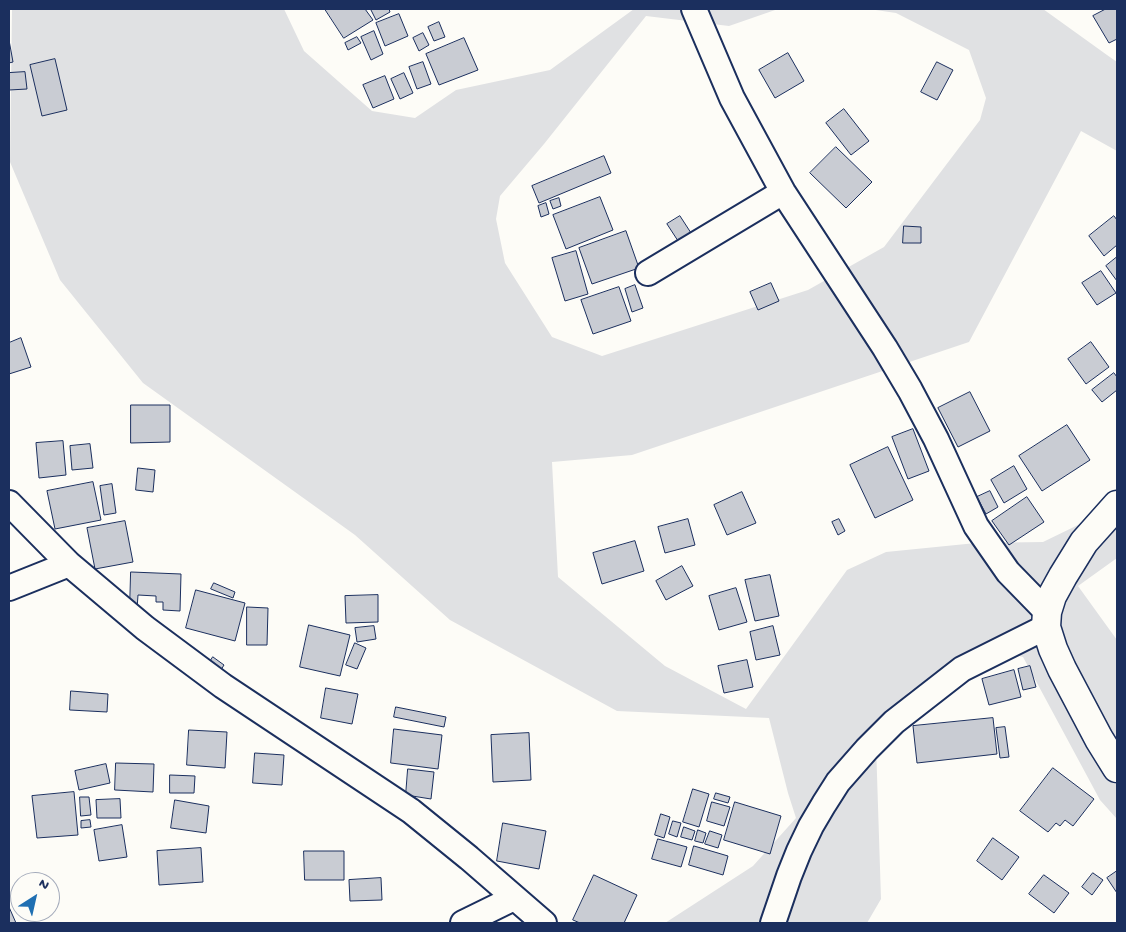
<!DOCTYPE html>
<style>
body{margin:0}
#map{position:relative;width:1126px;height:932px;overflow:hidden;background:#fdfcf7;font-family:"Gochi Hand",sans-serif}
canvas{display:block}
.frame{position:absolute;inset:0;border:10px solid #1b2f5e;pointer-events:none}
.north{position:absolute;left:10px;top:872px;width:50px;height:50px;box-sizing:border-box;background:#fdfcf7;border:1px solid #a3aaba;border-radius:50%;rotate:35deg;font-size:14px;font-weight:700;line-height:20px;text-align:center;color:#1b2f5e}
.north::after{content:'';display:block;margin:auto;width:18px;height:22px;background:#1f6fb2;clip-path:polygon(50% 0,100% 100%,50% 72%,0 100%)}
</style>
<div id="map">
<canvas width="1126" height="932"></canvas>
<div class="frame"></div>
<div class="north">N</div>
</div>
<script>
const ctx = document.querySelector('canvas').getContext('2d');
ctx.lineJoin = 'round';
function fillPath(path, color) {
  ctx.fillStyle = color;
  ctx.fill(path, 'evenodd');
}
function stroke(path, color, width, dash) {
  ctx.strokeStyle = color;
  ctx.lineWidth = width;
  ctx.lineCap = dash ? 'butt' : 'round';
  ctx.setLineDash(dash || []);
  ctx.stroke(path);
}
const green = new Path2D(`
 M12,9H284L304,51L372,111L415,118L456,90L550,70L634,9H778L729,26L646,16L544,144L500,196L496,219L505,263L552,337L602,356L808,290L884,247L980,120L986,98L969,50L896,13L869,9H1043L1107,55L1117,62V151L1081,131L969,342L632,455L552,462L558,577L665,666L746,709L847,570L886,552L976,543L1043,542L1117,506V558L1078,586L1117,640V819L1100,800L1023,657L992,649L962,657L909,692L876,744L881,899L867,923H665L753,866L796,818L788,793L769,718L617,711L450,620L355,535L143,383L60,280L10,162Z`);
const building = new Path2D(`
 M325,9H365L373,20L344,38Z
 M373,9H389L390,12L376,20L371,10Z
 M1106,9H1117V39L1109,43L1093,16Z
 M399,14L408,36L385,46L376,23Z
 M439,22L445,37L434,41L428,27Z
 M374,31L383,54L371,60L361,37Z
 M423,33L429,45L419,51L413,38Z
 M357,37L361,43L348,50L345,43Z
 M464,38L478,70L439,85L426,54Z
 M9,40L13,62L9,63Z
 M788,53L804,81L775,98L759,70Z
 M55,59L67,110L42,116L30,65Z
 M423,62L431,84L417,89L409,67Z
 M937,62L953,70L937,100L921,92Z
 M25,72L27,89L9,90V73Z
 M404,73L413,93L400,99L391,79Z
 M385,76L394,99L373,108L363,85Z
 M844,109L869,141L851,155L826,123Z
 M836,147L872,182L846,208L810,173Z
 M604,156L611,173L539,203L532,186Z
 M600,197L613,230L566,249L553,215Z
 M559,198L561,206L553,209L550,201Z
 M546,203L549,214L541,217L538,206Z
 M680,216L693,236L680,244L667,224Z
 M1114,216L1117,220V245L1104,256L1089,236Z
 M904,226L921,227V243H903Z
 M626,231L639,268L592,284L579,248Z
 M576,251L588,294L565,301L552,258Z
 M1117,257V281L1106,266Z
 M1101,271L1116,293L1097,305L1082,283Z
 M771,283L779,301L758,310L750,292Z
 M635,285L643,308L632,312L625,289Z
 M619,287L631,321L593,334L581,300Z
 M21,338L31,367L9,374V343Z
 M1091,342L1109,367L1086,384L1068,359Z
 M1114,373L1117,377V390L1102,402L1092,390Z
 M970,392L990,431L958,447L938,408Z
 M131,405H170V442L131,443Z
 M1067,425L1090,460L1042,491L1019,456Z
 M913,429L929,471L908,479L892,437Z
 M63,441L66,475L39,478L36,443Z
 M90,444L93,468L72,470L70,446Z
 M888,447L913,500L875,518L850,465Z
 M1014,466L1027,489L1004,503L991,480Z
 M138,468L155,470L153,492L136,490Z
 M93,482L101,520L55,529L47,491Z
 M112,484L116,513L104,515L100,486Z
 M990,491L998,507L986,514L977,497Z
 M742,492L756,523L727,535L714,505Z
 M1027,497L1044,522L1009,545L992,521Z
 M688,519L695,545L665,553L658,527Z
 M839,519L845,531L838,535L832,522Z
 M125,521L133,562L95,569L87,528Z
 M635,541L644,571L602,584L593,553Z
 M682,566L693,586L666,600L656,581Z
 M131,572L181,574L180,611L163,610V602H156V596L138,595L137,609H130Z
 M770,575L779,616L755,621L745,580Z
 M214,583L235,592L233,598L211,589Z
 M736,588L747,622L719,630L709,596Z
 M196,590L245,603L235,641L186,628Z
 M378,595V622L346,623L345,596Z
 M247,607L268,608L267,645H247Z
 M309,625L350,635L340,676L300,667Z
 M374,626L376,639L357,642L355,628Z
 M773,626L780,655L756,660L750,632Z
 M355,643L366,648L357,669L346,665Z
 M213,657L224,665L219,673L208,665Z
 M747,660L753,687L724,693L718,666Z
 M1030,666L1036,687L1023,690L1018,669Z
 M1014,670L1021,697L989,705L982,679Z
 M326,688L358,694L352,724L321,718Z
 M71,691L108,694L107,712L70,710Z
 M396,707L446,717L444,727L394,717Z
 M993,718L997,754L917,763L913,726Z
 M1005,727L1009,757L1000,758L996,728Z
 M394,729L442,735L438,769L391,763Z
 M189,730L227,732L225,768L187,765Z
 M529,733L531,780L493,782L491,735Z
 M255,753L284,755L282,785L253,783Z
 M116,763L154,764L153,792L115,790Z
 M106,764L110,783L79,790L75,771Z
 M1053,768L1094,799L1073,826L1065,820L1060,826L1056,823L1048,832L1020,811Z
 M408,769L434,772L431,799L406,795Z
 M170,775L195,776L194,793H170Z
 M693,789L709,794L699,827L683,822Z
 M74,792L78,835L37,838L32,796Z
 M716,793L730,797L728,803L714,799Z
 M80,797H89L91,815L81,816Z
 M120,799L121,818H97L96,800Z
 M175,800L209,806L206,833L171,828Z
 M712,802L730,807L724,826L707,821Z
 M735,802L781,816L770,854L724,840Z
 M661,814L670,817L664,838L655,835Z
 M90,820L91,827L81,828V821Z
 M673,821L681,823L677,837L669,834Z
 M503,823L546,831L539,869L497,861Z
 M122,825L127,857L99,861L94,830Z
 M684,827L695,831L692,840L681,837Z
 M698,830L706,833L703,843L695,841Z
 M710,831L722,835L718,848L705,844Z
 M993,838L1019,857L1002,880L977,861Z
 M658,839L687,847L681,867L652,859Z
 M694,846L728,856L723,875L689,865Z
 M201,848L203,882L159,885L157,851Z
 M304,851H344V880H305Z
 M1117,871V893L1107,878Z
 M1093,873L1103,880L1092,895L1082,887Z
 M594,875L637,895L624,923H580L573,920Z
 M1044,875L1069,893L1054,913L1029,894Z
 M381,878L382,900L350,901L349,880Z
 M9,907L16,923H9Z`);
const minor = new Path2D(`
 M694,9L732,98L783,192L885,348L910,390L936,439L976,526L1008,572L1047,612
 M648,273L783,192
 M9,503L69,564L145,628L223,686L411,811L469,858L544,923
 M9,588L69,564
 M463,923L514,898
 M773,923L789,876L799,851L811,826L824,804L838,782L867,749L894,722L962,669L1046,627`);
const major = new Path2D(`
 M1117,505L1084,542L1063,576L1052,596L1047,612L1046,627L1053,649L1062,669L1099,739L1117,768`);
fillPath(green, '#e0e1e3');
fillPath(building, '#c9ccd3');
stroke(building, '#1b2f5e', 1);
stroke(minor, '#1b2f5e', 28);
stroke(major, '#1b2f5e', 31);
stroke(minor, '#fdfcf7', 24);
stroke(major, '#fdfcf7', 28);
</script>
